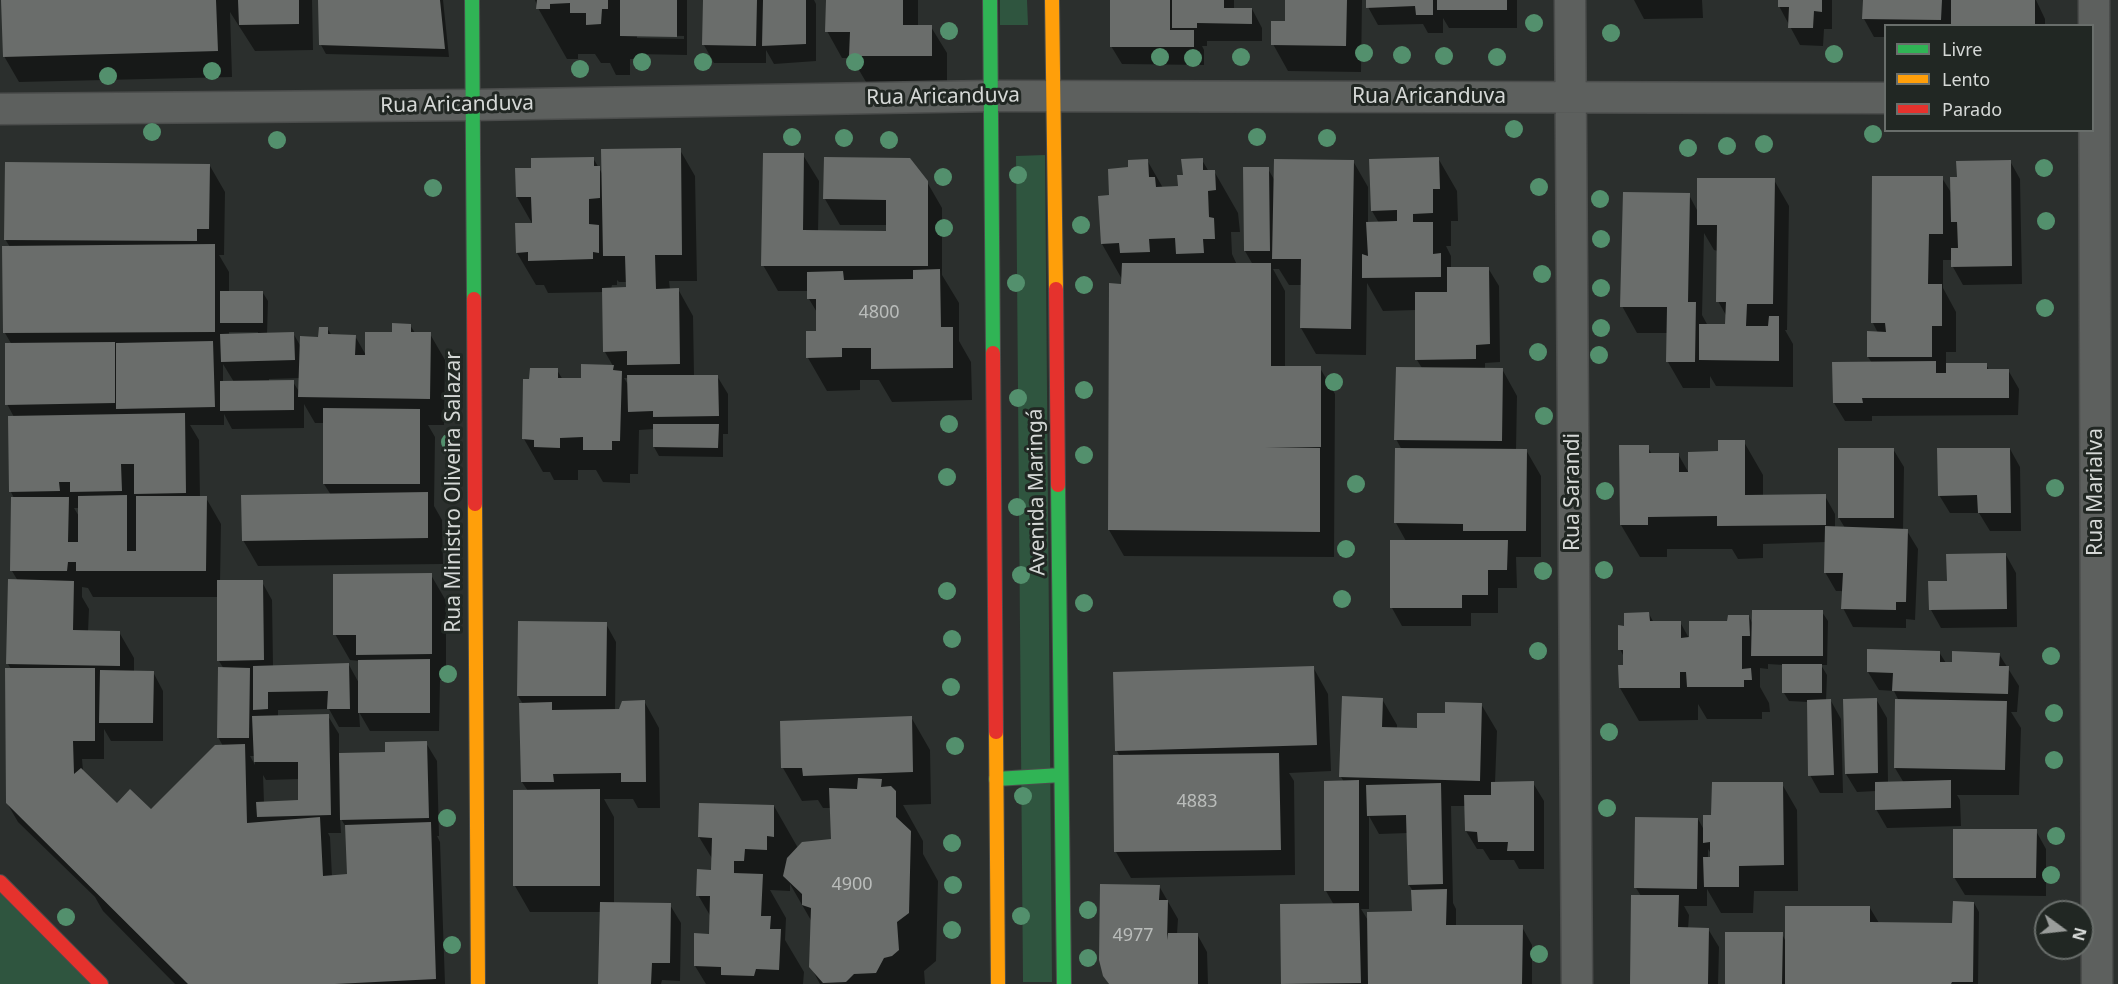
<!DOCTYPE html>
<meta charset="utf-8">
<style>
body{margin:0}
#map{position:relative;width:2118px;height:984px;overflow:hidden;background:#2b2f2d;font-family:"Noto Sans",sans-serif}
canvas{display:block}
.legend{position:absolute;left:1884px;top:24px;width:210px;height:108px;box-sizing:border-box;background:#212723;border:2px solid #696e6b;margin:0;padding:8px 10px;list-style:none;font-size:18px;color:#d5d8d6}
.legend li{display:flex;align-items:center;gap:12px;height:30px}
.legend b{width:30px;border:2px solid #696e6b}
.north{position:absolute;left:2034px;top:900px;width:60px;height:60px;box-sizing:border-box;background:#212723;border:2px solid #696e6b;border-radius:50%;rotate:105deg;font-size:16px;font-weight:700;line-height:24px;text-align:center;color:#d5d8d6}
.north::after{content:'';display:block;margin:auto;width:21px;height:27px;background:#9a9d9b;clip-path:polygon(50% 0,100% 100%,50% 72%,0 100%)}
</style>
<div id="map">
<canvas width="2118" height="984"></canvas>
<ul class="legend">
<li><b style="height:8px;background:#30b455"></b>Livre</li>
<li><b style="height:8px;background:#ff9f0a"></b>Lento</li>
<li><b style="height:8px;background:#e5322d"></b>Parado</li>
</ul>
<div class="north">N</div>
</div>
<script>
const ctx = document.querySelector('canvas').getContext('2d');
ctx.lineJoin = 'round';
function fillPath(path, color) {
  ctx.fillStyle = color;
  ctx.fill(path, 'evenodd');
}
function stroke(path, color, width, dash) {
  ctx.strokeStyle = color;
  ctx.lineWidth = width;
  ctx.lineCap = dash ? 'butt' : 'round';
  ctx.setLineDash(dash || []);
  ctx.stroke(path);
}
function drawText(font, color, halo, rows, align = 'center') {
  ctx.font = font + ' "Noto Sans",sans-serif';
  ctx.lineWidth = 6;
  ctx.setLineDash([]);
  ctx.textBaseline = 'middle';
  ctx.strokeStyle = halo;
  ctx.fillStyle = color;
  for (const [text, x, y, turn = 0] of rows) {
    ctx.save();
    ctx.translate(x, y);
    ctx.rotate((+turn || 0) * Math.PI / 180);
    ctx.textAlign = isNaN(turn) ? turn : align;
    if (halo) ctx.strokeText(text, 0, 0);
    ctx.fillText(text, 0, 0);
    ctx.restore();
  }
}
const green = new Path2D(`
 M1000,0H1027L1028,25H1000Z
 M1045,155L1052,982H1023L1016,156Z
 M0,882L101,984H0Z`);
const shadow = new Path2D(`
 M3,0H312L313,50L255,51L230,12L232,77L19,82L4,56Z
 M320,0H443L449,57L326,54L321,45Z
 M535,0H687V55L637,54V59H630V75H616L610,63H601L595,54H578V59H567L538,8ZM637,35L684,36V39L637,38Z
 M704,0H814L816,4V61L774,64L766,50V63H714L704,45Z
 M827,0H918V27H931L947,53V82H866L852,58H842L827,31Z
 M1112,0H1234V9H1252L1262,28V41H1207V46H1202L1204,50V65L1122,64L1111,46Z
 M1287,0H1362L1361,72L1288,71L1273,44L1286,22Z
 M1367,0H1517V28H1449L1443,18V33H1428L1423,24L1378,25L1368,7Z
 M1634,0H1702L1703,18L1644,19Z
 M1779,0H1832V29H1824L1823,46L1800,45L1779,6Z
 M1864,0H2036L2045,19V26H1886V37H1874L1864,19Z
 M680,150L695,176L697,281H669L670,290L678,289L693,316L694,376H717L728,394V434H723V457L659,456L654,447V429L639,430L638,474H630V483L603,482L596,470H578V480H554L550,472H543L524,439L531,381L557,370L563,380H582L613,366L605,352L604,292L548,293L544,285H536L517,253L533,225L517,197L533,169L593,158L603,175ZM617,280L619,282H627V289H611L612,285H617ZM624,378H629V386Z
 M803,155L819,181L818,232H888V225H840L825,199L927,182L942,208V275L959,303V341L971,362L972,400L892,402L879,380H860V390L827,391L808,358L818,332V314L809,299V291H778L763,265Z
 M1438,158L1457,191L1458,221H1451V246H1446L1451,256V269L1488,268L1499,286L1500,362L1485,363V369H1502L1517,396L1516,450H1526L1541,476V557H1516L1517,588H1498V613H1471V626H1402L1392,608L1406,541L1396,523L1402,450L1396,439L1422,368L1417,360L1416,310L1383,311L1367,283L1366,355L1316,354L1301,328L1302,285H1289L1279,269H1273L1285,291V367L1320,368L1335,394L1334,557L1124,556L1109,530L1110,285H1123V281L1102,244L1100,197H1111L1130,169L1147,160L1163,188L1179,187L1184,176L1202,160L1209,172L1214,171L1238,213L1240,232H1231L1232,254L1237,265H1253L1245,251V169H1268L1275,181L1353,161L1368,187V223H1379L1372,211Z
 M2010,161L2020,179L2022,284L1963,285L1953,267V260H1943V288L1956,312V352H1946V365L1986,364L1989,370H2008L2019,389L2018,415L1872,416V421H1845L1834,403L1872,363L1868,357L1878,333L1873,323L1942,178L1952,194L1958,178Z
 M210,166L225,192L224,255H219L229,272V293H263L268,301L267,334L293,333L301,347L320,339L327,328L332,336H355L367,357L393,334L410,325L415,333L430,334L445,360L444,425H428L435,437L434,506L442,520L443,564L258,566L243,540L331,495L324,484L325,423H315L304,404V428L232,429L224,414V425H190L199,440L200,498H206L221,524L220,582H262L272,600L273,667L349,665L360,685V661L350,660L335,634L431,575L446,601V680H440L439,731H370L359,712L360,727H339L329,709L278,710V717L328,716L339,734V754L386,753L426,743L437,761L439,836H437L440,842L445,984H175L103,911L95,897L18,822L7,803L11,669L8,664L18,581L12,571L14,498L11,492L14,417L7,404L12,345L5,333L4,247H10L5,239ZM229,332H258V335L229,336ZM223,364L234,382H223ZM300,378V393L293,382H269V379ZM74,508H80V518ZM82,587L88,588L93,597H219V661L224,669L218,737L223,746L150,810L117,805L83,771L82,759H104V729L111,741H163V691L153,672H134V658L119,632H88L89,609L82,597ZM250,756H255V765ZM263,775L266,780L300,779V802L264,803ZM340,817L347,829L349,876L332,877L330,837L328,833H341Z
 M1774,180L1789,206L1787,330H1785L1793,344V387L1716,386L1710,376V388H1683L1668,362V333H1637L1622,306L1689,195L1698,212ZM1704,233L1714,250L1718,251V301L1727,317V326H1708L1702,315Z
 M1744,442L1763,475V497L1825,496L1835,514V528H1845L1839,518L1893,449L1904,467L1903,530L1907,531L1918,549L1915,620L1906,619V628L1853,627L1843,608L1844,591H1836L1825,572L1826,542L1763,544V558L1738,559L1732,549H1667V557H1640L1621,525L1648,447L1652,455L1678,454L1690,475L1719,453Z
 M2010,449L2020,467L2021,531H1990L1979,513H1950L1939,495Z
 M2006,555L2016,573L2017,627L1941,628L1931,610L1930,582H1948Z
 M1822,612L1828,621L1827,665H1821L1827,675L1826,701H1831L1841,719L1843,793H1820L1810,775L1808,702L1789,701L1784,693V665L1768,664V669L1760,668V687L1769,703L1770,712H1762V719H1707L1698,704V720L1639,721L1620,688L1624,657L1620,649L1626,627L1649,614L1654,623L1680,622L1690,640L1728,622L1749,616L1753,625Z
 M606,624L616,642L615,710L644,701L659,728L660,808H638L633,799H604L614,817V904L670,905L681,923L680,981L662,980L661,984H600L601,912H530L515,886L528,791L522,782L521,704H523L518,696Z
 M1939,652L1946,663L1999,654L2019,686L2017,712H2011L2021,728L2019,795H1957L1960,800L1961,826L1887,828L1876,809V791L1857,792L1846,774L1876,699L1887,718L1888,783H1904L1895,768L1899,701L1894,691L1879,690L1868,672Z
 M1313,667L1328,694L1331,771L1289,773L1294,781L1295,875L1131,878L1116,852L1120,757L1117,751L1114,673Z
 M1382,699L1397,725V729H1419L1446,715L1481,704L1497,731L1495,783H1533L1544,801V869H1519L1514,860H1490L1483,849H1477L1466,831V806H1451L1453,903L1456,909V927H1522L1532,945V984H1283L1282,905H1334L1326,891L1344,782L1341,777ZM1369,816L1379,834L1408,833L1409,885L1413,891V912L1369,922L1361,909H1369Z
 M911,717L930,750L931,804L903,805L923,841V854L938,881L936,961L924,971L925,984H820L811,967L812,922L790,884V891L770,890L786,918L785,940L804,972L803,984H706L695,966L696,935L710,936L711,917L698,895L712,871L713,860L699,837L774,806L798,848L833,841L831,808H823L818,800L802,801L783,768L782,722Z
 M1782,784L1797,810L1798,891H1754L1753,913H1721L1707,889V906H1684L1689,915L1688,929H1708L1719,947L1718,984H1632L1641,896L1636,888L1698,819L1704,830L1713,816ZM1708,849L1712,855V859H1708Z
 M2036,831L2046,849V896L1965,895L1954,877Z
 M1159,886L1178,919L1177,934H1197L1207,952L1208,984H1109L1104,975Z
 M1974,903L1979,912L1978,984H1727L1782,934L1786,942L1870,908L1879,923L1954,924Z`);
const building = new Path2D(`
 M1,0H216L218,51L3,57Z
 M238,0H299V24L239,25Z
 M318,0H440L445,49L319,45Z
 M537,0H608V9H602L601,24L586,25V13H570V3L550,4V9H536Z
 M620,0H677V37L620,36Z
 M703,0H757L756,46L702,45Z
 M763,0H806V44L762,46Z
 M826,0H903V25H932V56H849L850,32H825Z
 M1110,0H1170V30H1194V47H1110Z
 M1172,0H1224V8H1252V24L1197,23V28H1172Z
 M1285,0H1347L1346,46L1271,45V21H1285Z
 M1366,0H1433V15H1416L1415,6L1366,8Z
 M1437,0H1507V10H1437Z
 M1778,0H1822V12L1814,11L1813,28H1788L1789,7H1778Z
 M1863,0H1942L1941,20L1862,19Z
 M1951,0H2035V26H1951Z
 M681,148L682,255H655L656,289L679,288L680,364L627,365V351L603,352L602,288L626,287L625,256H603L601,149Z
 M763,153H804L803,230L886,231V200L823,199L824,157L910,158L928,181V266H761Z
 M594,157V166H600V198L589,199V224L599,225V253L593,252V259L528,261V252L516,253L515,223H532L531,197H516L515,168H531V158Z
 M1439,157L1440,189H1433V213L1413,214V222H1433V254L1441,253V277L1362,278V254L1368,256L1366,222L1397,221V210L1371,211L1369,159Z
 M1203,158V170H1215L1216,190L1208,191L1209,217L1214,218L1215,239H1203L1204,253L1176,254L1175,238L1149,239L1150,252L1120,253L1119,243L1101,244L1098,196L1109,195L1108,169L1128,167V160L1148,159L1149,177H1155L1156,187L1178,186L1177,175H1183L1181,159Z
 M1274,159L1354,160L1351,329L1300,328L1301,259H1272Z
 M2011,160L2012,266L1951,267V248H1958L1957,222H1951L1950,177H1957L1956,161Z
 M5,162L210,164L209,229H197V241L4,240Z
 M1243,167H1269L1270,251H1244Z
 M1872,176H1943V234H1929L1928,284H1942V326H1932V357H1867V331L1886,332L1885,323H1871Z
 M1697,178H1775L1773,304H1747L1746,326H1768L1769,316H1779V361L1699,360V324H1725L1726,302H1716L1717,225H1697Z
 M1623,192L1690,193L1688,302H1696L1695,362H1666L1667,307H1620Z
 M215,244V332L3,333L2,246Z
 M1122,263H1271V366H1321V447L1265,448H1320V532L1108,530L1109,283L1121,284Z
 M1447,267H1489L1490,344L1476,345V359L1415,360V292H1447Z
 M940,269L941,327H953V368L871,369V348H842V357L806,358V331H816V299H807V272L843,271L844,280L913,279V270Z
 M220,291H263V323H220Z
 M392,323L411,324V332H431L430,399L298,397L300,336L318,337L319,327H328V334L356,335L355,355H365V332H392Z
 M294,332L295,360L221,362L220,334Z
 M213,341L215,407L116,409V343Z
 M115,342V403L5,405V343Z
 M1936,361V373H1946V363H1987V369H2009V398H1862L1863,403H1833L1832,362Z
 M581,364L614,365L613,370L622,371L620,441H612V450H583V437L560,438V448L534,447V440L522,439L523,379H529L530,368H558V378H581Z
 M1396,367L1503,368L1502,441L1394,440Z
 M627,375H718L719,416L653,417V411L628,412Z
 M294,380V410L220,411V381Z
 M323,408L420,409V484H323Z
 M185,413L186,493L134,494V464H121L122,491L70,492V482H59L60,491L9,492L8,416Z
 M653,424H719L718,448L653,447Z
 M1718,440H1745V495L1826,494V525L1717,526V516L1648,517V525H1620L1619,445H1649V453H1679V472H1688V452L1718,451Z
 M1395,448L1527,449L1526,531H1463V524L1394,523Z
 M1838,448H1894V518H1838Z
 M1937,448H2010L2011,513H1978L1977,495L1938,496Z
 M428,492V538L242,541L241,495Z
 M127,495V551H136V496H207L206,571H76V562H68L67,571H10L11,497H69L68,542H78V496Z
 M1825,526L1908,529L1906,602H1896V610L1841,609L1843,573H1824Z
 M1390,540H1508L1507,570H1488V595H1462V608H1390Z
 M2006,553L2007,609L1929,610L1928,581H1947L1946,554Z
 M432,573V654L356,655V635H333V574Z
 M8,579L74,581L73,630L120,631V666L6,664Z
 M217,580H263L264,660L217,661Z
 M1752,610H1823V656H1751Z
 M1649,612L1650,621H1681V638L1689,637V621H1727L1728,615H1749L1750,636H1742V669L1751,668L1752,680H1744V687H1687L1686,672H1680V688H1619L1618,665H1623V650H1618V625L1624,626V613Z
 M518,621L607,622L606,696H517Z
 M1867,649L1940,651V662H1952V651L2000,653L1999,666H2009L2008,694L1892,691L1893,673L1867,672Z
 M430,659V713H358V660Z
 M349,663L350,709H327L328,691L268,692V709L253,710V666Z
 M1782,664H1822V693H1782Z
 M1314,666L1317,745L1115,751L1113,672Z
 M218,667L250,668L249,738H217Z
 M5,668H95V741H73L74,774L81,768L117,803L130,789L151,809L215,745L245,744L247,823L320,817L323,876L347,874L345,825L431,822L436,979L335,984H188L6,803Z
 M100,670L154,671L153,723H99Z
 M1342,696L1383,698L1382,727L1417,728V713H1445V702L1482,703L1480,781L1339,777Z
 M1877,698L1878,773L1845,774L1843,699Z
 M1831,699L1834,775L1808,776L1807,700Z
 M1895,699L2007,701L2005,770L1894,768Z
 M645,700L646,782H621V773L553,774L554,782H521L519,703L552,702V710L619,709L622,701Z
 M329,714L331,815L257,817L256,802L298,800V762H254L252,716Z
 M912,716L913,772L803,776L802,768H781L780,721Z
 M427,741L429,818L340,820L339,753L385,752V742Z
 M1279,753L1281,850L1114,852L1113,755Z
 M858,778L882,779L881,787L891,786L896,791V817L911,831L909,913L897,922L899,950L892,956L884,958L876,973L854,974L846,982L823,983L809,967L811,908L802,905V894L783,876L787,858L802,842L831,839L829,788L857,789Z
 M1359,780V891H1324V781Z
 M1951,780V808L1875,810V782Z
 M1534,781V851H1507L1508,842H1478L1477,832L1465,831L1464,795H1491V782Z
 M1712,782H1783L1784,865L1739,866V887H1704L1703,857H1710V842L1703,843V815H1711Z
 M1441,783L1443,884L1408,885L1406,815L1367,816L1366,785Z
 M600,789V886H513V790Z
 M699,803L774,805V837L767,836V850L745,849L744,861H734V873L763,874L761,916H771L770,929H781L779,970L756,969L754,976L721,975V967L694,966V933L709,934L710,896H696L697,869L711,870L712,838L698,837Z
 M1635,817L1698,818L1697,889L1634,888Z
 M1953,829H2037L2036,878H1953Z
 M1100,884L1160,885L1159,900H1168L1167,940L1168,933H1198V984H1109L1103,976L1099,960Z
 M1447,889L1446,925H1523L1522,984H1368L1367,912L1412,911L1411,890Z
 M1631,895H1679L1678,927L1709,928L1708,984H1630Z
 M1953,901L1974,902L1973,982H1952L1951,984H1785V906H1870V922L1952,923Z
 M600,902L671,903L670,963H652L651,984H598Z
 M1359,903L1361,983L1281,984L1280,904Z
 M1725,932H1783L1782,984H1725Z`);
const street = new Path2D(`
 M1570,0L1577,984
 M2094,0L2097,984
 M0,109L472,105L991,96L1886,98`);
const fast = new Path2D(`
 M472,0L474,299
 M990,0L993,353
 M1058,485L1064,984
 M996,779L1061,775`);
const slow = new Path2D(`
 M1052,0L1056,289
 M475,504L478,984
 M996,732L998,984`);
const jam = new Path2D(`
 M1056,289L1058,485
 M474,299L475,504
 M993,353L996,732
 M0,882L101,984`);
const trees = [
 [1534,23],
 [949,31],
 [1611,33],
 [1364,53],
 [1834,54],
 [1402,55],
 [1444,56],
 [1160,57],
 [1241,57],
 [1497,57],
 [1193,58],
 [642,62],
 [703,62],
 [855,62],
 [580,69],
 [212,71],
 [108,76],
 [1514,129],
 [152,132],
 [1873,134],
 [792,137],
 [1257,137],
 [844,138],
 [1327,138],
 [277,140],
 [889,140],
 [1764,144],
 [1727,146],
 [1688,148],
 [2044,168],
 [1018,175],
 [943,177],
 [1539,187],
 [433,188],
 [1600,199],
 [2046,221],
 [1081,225],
 [944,228],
 [1601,239],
 [1542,274],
 [1016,283],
 [1084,285],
 [1601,288],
 [2045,308],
 [1601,328],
 [1538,352],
 [1599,355],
 [1334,382],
 [1084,390],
 [1018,398],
 [1544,416],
 [949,424],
 [450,442],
 [1084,455],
 [947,477],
 [1356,484],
 [2055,488],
 [1605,491],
 [1017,507],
 [1346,549],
 [1604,570],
 [1543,571],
 [1021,575],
 [947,591],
 [1342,599],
 [1084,603],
 [952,639],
 [1538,651],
 [2051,656],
 [448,674],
 [951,687],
 [2054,713],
 [1609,732],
 [955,746],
 [2054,760],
 [1023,796],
 [1607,808],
 [447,818],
 [2056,836],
 [952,843],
 [2051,875],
 [953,885],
 [1088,910],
 [1021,916],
 [66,917],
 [952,930],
 [452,945],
 [1539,954],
 [1088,958]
];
const numberNames = [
 ["4800",879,313],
 ["4883",1197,802],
 ["4900",852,885],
 ["4977",1133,936]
];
const streetNames = [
 ["Rua Aricanduva",943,97,-1],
 ["Rua Aricanduva",1429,97],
 ["Rua Aricanduva",457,105,-1],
 ["Rua Ministro Oliveira Salazar",454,492,-90],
 ["Avenida Maringá",1037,492,-91],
 ["Rua Sarandi",1573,492,-90],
 ["Rua Marialva",2096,492,-90]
];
fillPath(green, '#2f553f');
fillPath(shadow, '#0007');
fillPath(building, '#6a6d6b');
stroke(street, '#4b4d4c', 33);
stroke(fast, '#4b4d4c', 16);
stroke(slow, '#4b4d4c', 16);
stroke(jam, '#4b4d4c', 16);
stroke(street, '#5d605e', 30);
stroke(fast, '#30b455', 14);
stroke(slow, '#ff9f0a', 14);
stroke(jam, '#e5322d', 14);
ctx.fillStyle = '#53906d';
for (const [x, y] of trees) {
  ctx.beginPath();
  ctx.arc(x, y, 9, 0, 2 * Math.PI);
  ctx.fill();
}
drawText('18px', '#babdbb', null, numberNames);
drawText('21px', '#d5d8d6', '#212723', streetNames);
</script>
